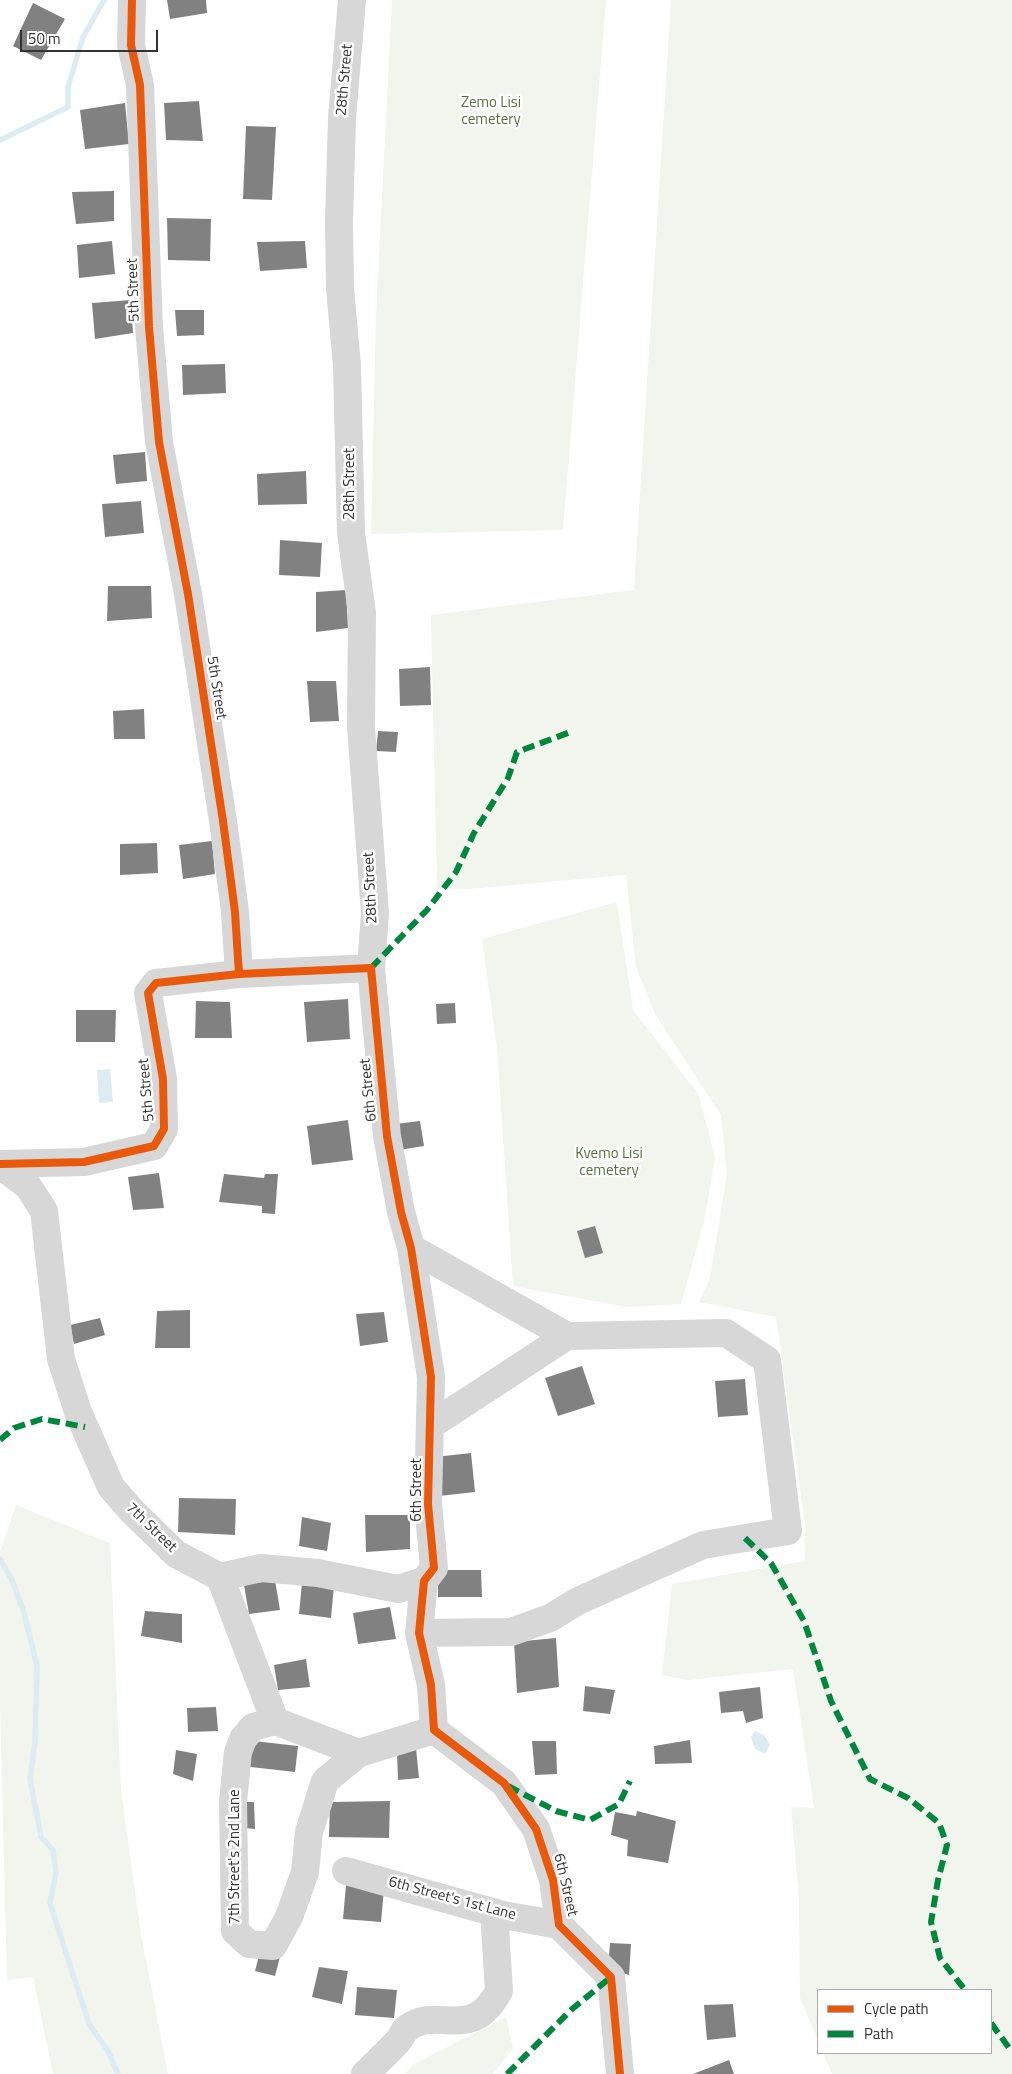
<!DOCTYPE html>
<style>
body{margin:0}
#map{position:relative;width:1012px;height:2074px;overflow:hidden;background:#fff;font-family:"Titillium Web",sans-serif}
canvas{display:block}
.legend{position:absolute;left:817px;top:1989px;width:175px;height:65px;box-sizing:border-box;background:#fff;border:1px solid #adadad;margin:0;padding:6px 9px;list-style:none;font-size:15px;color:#333}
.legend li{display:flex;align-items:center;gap:10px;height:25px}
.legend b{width:25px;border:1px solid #adadad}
.scale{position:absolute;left:20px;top:30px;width:138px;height:22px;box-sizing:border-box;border:2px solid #333;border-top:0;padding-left:6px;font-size:15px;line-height:18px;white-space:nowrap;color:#333;-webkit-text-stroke:4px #fff;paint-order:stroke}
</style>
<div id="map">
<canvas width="1012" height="2074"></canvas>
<ul class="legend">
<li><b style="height:6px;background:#e8590c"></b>Cycle path</li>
<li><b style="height:6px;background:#00873e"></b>Path</li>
</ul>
<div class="scale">50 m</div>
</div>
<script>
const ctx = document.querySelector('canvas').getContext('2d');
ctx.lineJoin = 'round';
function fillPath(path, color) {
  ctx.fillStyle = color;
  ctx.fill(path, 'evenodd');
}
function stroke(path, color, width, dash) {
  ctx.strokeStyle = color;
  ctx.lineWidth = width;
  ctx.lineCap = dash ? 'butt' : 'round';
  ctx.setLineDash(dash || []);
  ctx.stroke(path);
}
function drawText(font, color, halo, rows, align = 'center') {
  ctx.font = font + ' "Titillium Web",sans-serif';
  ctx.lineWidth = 5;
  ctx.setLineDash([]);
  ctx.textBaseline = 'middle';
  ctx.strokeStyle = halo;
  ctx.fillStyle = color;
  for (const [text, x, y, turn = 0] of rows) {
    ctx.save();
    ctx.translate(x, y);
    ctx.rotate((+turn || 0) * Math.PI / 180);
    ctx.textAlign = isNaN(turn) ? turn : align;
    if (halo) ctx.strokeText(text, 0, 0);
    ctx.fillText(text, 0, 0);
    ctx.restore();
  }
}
const green = new Path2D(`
 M392,0H606L563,530L371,534L376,315Z
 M671,0H1012V2074H832L823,2053H991V1990H818V2041L800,1998L799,1900L791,1807L814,1808L793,1669L688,1680L662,1675L672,1584L805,1561V1525L776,1317L699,1302L710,1278L727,1174L721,1115L655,1014L636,967L626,875L468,889H437L431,615L634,590Z
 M617,902L633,1010L699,1095L715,1158L704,1222L681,1304L627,1307L513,1286L497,1048L482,939Z
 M16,1505L110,1543L121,1791L141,1934L168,2074H53L33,1977L7,1980L0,1707V1552Z
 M506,2017L513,2048L493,2074H405L412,2065Z`);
const water = new Path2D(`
 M110,1069L113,1102L99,1103L97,1070Z
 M755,1731L764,1735L770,1745L765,1754L755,1749L751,1737Z`);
const stream = new Path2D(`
 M0,140L68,107V87L83,37L104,0
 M0,1559L12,1580L24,1613L37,1666L35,1743L30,1779L41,1837L53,1850L56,1872L50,1903L89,2024L108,2051L118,2074`);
const building = new Path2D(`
 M167,0H206L207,13L170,19Z
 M33,3L65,19L41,60L13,46Z
 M199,101L203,141L166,140L164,103Z
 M125,103L129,144L85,149L80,110Z
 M246,126L276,127L272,200L243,199Z
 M114,191V221L76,224L72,192Z
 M167,218L211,219L210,261L168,260Z
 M112,241L115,274L79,278L77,245Z
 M305,241L307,268L260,271L257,242Z
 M131,300L133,333L95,339L92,303Z
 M175,310H204V335L177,336Z
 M225,364L226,393L183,395L182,365Z
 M145,452L147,481L116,484L113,455Z
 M306,471L307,504L258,505L257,474Z
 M141,501L144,533L105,537L102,504Z
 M280,540L322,543L320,577L279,575Z
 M108,586H151L152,618L107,621Z
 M346,590L348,628L316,632V592Z
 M430,667L431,705L400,706L399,669Z
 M307,681H336L339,721L310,722Z
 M144,709L145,739H114L113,711Z
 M378,731L398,732L396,752L376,751Z
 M212,841L215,874L183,879L179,845Z
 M157,843L158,873L120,875V844Z
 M348,999L350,1039L307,1042L304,1002Z
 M196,1001L230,1002L232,1038H195Z
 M455,1003L456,1023L437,1024L436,1004Z
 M76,1010H116L115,1042H76Z
 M348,1120L353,1160L312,1165L307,1126Z
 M420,1121L424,1146L399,1150L396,1124Z
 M159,1173L164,1208L133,1210L128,1177Z
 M224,1174L264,1178L265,1174H278L275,1214L262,1213V1206L219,1202Z
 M595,1226L603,1253L585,1258L577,1231Z
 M190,1310V1348H155L157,1311Z
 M384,1312L388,1342L360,1346L356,1314Z
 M100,1318L105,1335L74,1344L70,1325Z
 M582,1366L595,1404L558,1416L545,1378Z
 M745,1379L748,1415L718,1417L715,1381Z
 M471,1453L475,1492L439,1496L435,1457Z
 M179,1498L236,1499L235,1535L178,1532Z
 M365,1515H410V1549L366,1552Z
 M302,1517L331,1523L327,1551L299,1546Z
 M438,1570H481L482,1597H438Z
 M275,1580L280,1610L249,1614L244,1585Z
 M302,1583L334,1585L331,1618L299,1614Z
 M390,1607L396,1639L358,1644L353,1613Z
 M145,1611L182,1614V1643L141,1636Z
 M556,1638L559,1687L517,1693L514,1642Z
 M306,1659L310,1687L278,1690L274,1665Z
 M585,1686L615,1690L610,1714L583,1711Z
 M760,1687L763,1718L746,1723L743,1711L721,1713L719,1692Z
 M216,1707L218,1731L188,1732L187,1708Z
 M245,1740L298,1746L295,1772L242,1766Z
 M690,1740L692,1763L655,1764L654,1746Z
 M532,1741H556L557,1774L535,1775Z
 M416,1748L419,1778L398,1780L397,1751Z
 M176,1750L197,1754L193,1781L173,1774Z
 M390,1801L389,1838L329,1837L330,1802Z
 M236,1802H254L255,1829L235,1827Z
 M637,1811L676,1821L668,1863L627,1856L628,1840L611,1835L615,1812L636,1816Z
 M346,1885L384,1889L381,1922L343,1919Z
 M610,1943L631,1944L629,1975L608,1968Z
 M260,1952L280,1957L275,1976L255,1971Z
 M319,1967L348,1971L342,2004L312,1997Z
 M357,1987L397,1990L394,2018L355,2015Z
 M733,2004L736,2037L707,2040L704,2005Z
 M729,2060L734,2074H693Z`);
const minor = new Path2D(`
 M352,0L342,118L339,222L340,288L347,366L351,533L362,613L361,727L375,913L371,968
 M239,974L371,968L387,1136L401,1212L411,1248L431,1377L428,1504L434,1568L424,1581L419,1633L431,1685L434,1730L504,1783L536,1829L553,1880L559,1925L611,1977L620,2074
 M0,1164L84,1162L154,1146L164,1129L163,1079L148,993L156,983L239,974L235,912L223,821L188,594L159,442L149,327L140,85L131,45L132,0
 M0,1165L28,1186L44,1211L61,1359L78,1412L111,1487L132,1511L176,1554L220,1577L275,1721L359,1753L434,1730
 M411,1248L567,1336
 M220,1577L261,1568L318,1573L398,1589L424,1581
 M419,1633L511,1632L550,1618L578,1601L703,1545L788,1531L767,1360L726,1333L567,1336L431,1425
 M275,1721L253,1727L243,1739L238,1752L233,1801L235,1931L249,1944L273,1946L289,1917L305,1872L309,1832L325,1781L359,1753
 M346,1871L503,1915L559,1925
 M365,2074C376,2063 387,2053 398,2041C401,2038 403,2032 406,2029C438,2004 471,2044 499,1991L494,1912`);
const quiet = new Path2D(`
 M371,968L427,910L456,872L474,833L508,778L517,752L573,731
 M0,1440L14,1428L42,1419L85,1427
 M745,1538L771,1563L804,1621L831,1701L870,1779L908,1798L939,1823L947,1845L938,1880L931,1922L940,1958L965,1990
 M508,1786L556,1811L590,1820L619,1804L630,1781
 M991,2023L1012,2052
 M507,2074L571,2010L611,1977`);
const cycleway = new Path2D(`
 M239,974L371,968L387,1136L401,1212L411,1248L431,1377L428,1504L434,1568L424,1581L419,1633L431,1685L434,1730L504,1783L536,1829L553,1880L559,1925L611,1977L620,2074
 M0,1164L84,1162L154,1146L164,1129L163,1079L148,993L156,983L239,974L235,912L223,821L188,594L159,442L149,327L140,85L131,45L132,0`);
const streetNames = [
 ["28th Street",345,80,-85],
 ["5th Street",134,290,-92],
 ["28th Street",350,484,-90],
 ["5th Street",216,688,81],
 ["28th Street",371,888,-93],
 ["5th Street",147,1090,-95],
 ["6th Street",369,1090,-96],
 ["6th Street",417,1490,-90],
 ["7th Street",151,1528,44],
 ["7th Street's 2nd Lane",235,1857,-90],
 ["6th Street",565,1885,77],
 ["6th Street's 1st Lane",452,1899,15]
];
const parkNames = [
 ["Zemo Lisi",491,103],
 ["cemetery",491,120],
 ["Kvemo Lisi",609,1154],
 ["cemetery",609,1171]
];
fillPath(green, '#f1f5ed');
fillPath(water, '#ddebf3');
stroke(stream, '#ddebf3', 5.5);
fillPath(building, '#818181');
stroke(minor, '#d7d7d7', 28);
stroke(quiet, '#00873e', 6, [12, 6]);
stroke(cycleway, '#e8590c', 8);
drawText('15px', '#333', '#fff', streetNames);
drawText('15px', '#56703f', '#fff', parkNames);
</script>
